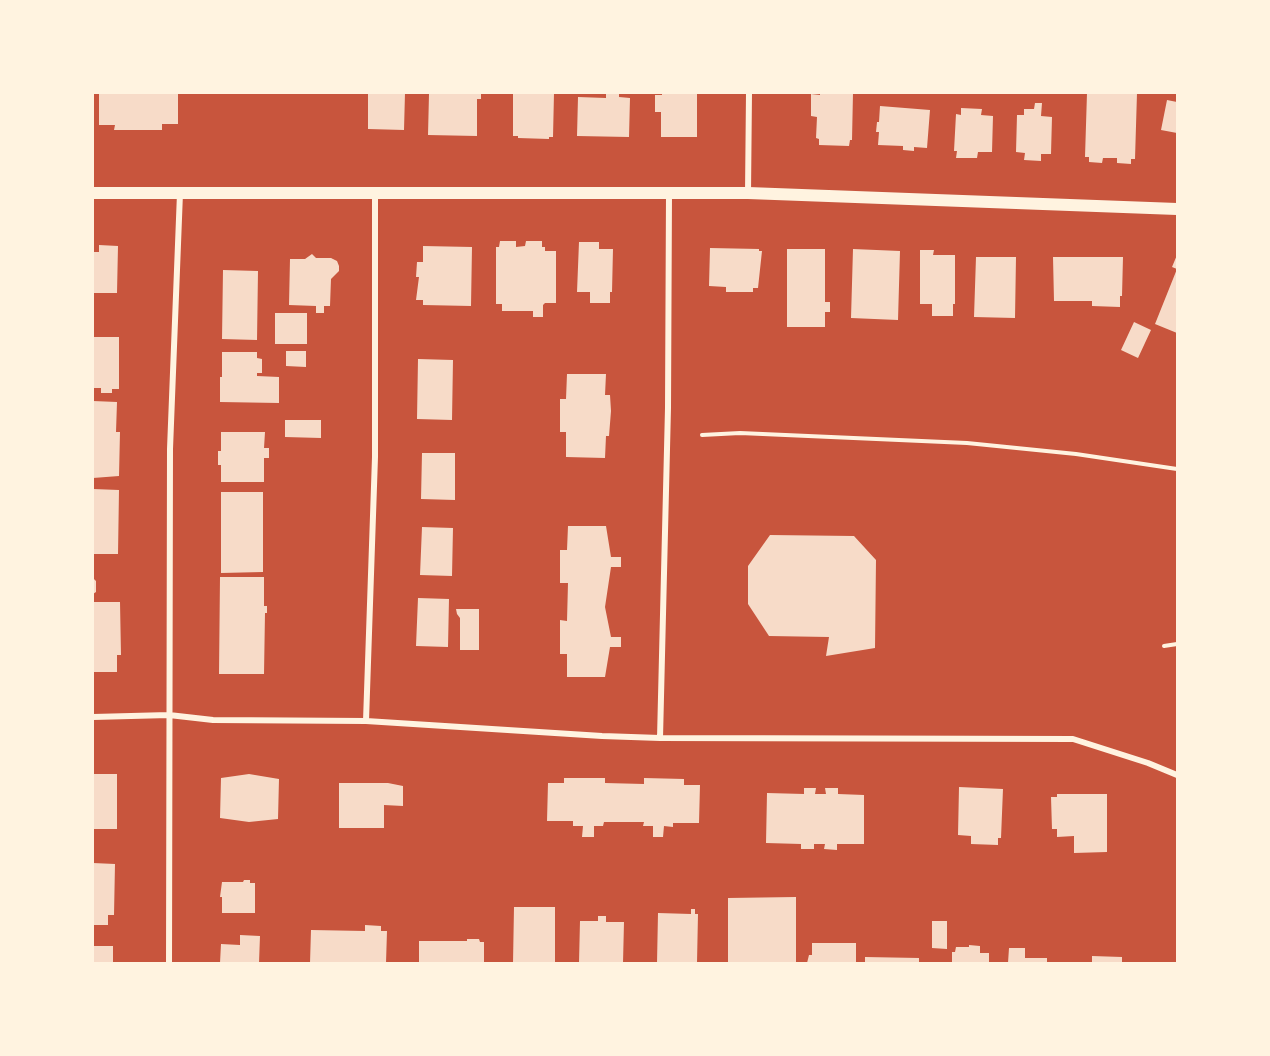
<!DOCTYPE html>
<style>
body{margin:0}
#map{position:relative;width:1270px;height:1056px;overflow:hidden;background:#c8553d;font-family:"Asap Condensed",sans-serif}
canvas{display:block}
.frame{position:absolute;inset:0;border:94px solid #fff3e0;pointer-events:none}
</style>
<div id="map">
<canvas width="1270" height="1056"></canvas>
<div class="frame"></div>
</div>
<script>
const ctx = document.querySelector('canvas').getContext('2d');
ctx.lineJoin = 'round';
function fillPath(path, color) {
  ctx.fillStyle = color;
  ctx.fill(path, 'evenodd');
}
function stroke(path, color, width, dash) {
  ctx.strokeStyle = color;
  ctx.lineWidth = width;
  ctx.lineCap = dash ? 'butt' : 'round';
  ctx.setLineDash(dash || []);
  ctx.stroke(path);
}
const building = new Path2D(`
 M99,93H178V124H162V130H114L115,125H99Z
 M368,93H405L404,130L368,129Z
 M458,93H481V99H477V136L428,135L429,94Z
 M513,93H554L553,137H549V139L518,138V136H513Z
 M606,93H619V97L630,98L629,137L577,136L578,97L606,98Z
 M662,93H697V137H661V112H655V95H662Z
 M820,93H853L852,140H850L849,146L819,145V139L816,138L817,117L811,116V94L820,95Z
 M1087,93H1137L1135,159H1131V164L1117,163V158H1103L1102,163L1089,162V157H1085Z
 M1167,100L1177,102V133L1161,130Z
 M1035,103H1042L1041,116L1052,117L1051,154H1041V161L1024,160L1025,153L1016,152L1017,115H1024V109H1034Z
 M880,106L930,110L927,148L914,147V151L903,150V146L878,145L879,132H876L877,122H879Z
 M961,108L982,109L981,115L993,116L992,152H978L977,158H956L957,151H954L956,114L961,115Z
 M500,241H516V247L525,246L526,241H542V247H545V251H556V303H545L543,305V317H533V311H502V304H496V247H499Z
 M579,242H599V249H613L612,292H610V303H590V292H577Z
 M99,245L118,246L117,293H93V252H99Z
 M423,246L472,247L471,306L423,305V300H416L419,277H416L417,262H423Z
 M710,248L759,249V251H762L758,288H753V292H726V287L709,286Z
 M787,249H825V302H830V312H825V327H787Z
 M853,249L900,251L898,320L851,318Z
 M920,250H934L933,255H955V304H953V316H932V304H920Z
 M312,254L316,258H331L337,261L339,266V271L331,279L330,306H324V313H316V306L289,305L290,259H305Z
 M1177,255V269L1172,267Z
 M976,257H1016L1015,318L974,317Z
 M1053,257H1123L1122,296H1120V307L1092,306V301H1054Z
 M1177,269V333L1155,324Z
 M223,270L258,271L257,340L222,339Z
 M275,313H307V344H275Z
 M1134,322L1151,330L1138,358L1121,350Z
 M93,337H119V389H112V393H101V388H93Z
 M286,351H306V367L286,366Z
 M222,352H257V358L262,359V373H257V376L279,377V403L220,402V377H222Z
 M418,359L453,360L452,420L417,419Z
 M567,374H606L605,395H610L611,411L609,436H606L605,458L566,457V432H560V399H566Z
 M93,401L117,402L116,432H120L119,476L93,478Z
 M285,420H321V438L285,437Z
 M221,432H265L264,448H269V458H264V482H221V465H218V451H221Z
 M422,453H455V500L421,499Z
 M93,489L119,490L118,554H93Z
 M221,492H263V572L221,573Z
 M568,526H606L611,557H621V567H611L605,607L611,637H621V647H610L605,677H567V654H560V620L567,621L568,583H560V550H567Z
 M422,527L453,528L452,576L420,575Z
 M770,535L854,536L876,560L875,648L826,656L829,637L769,636L748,604V566Z
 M220,577H264V606H267V613H265L264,674H219Z
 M93,578L96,581V592L93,594Z
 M418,598L449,599L448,647L416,646Z
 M93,602H120L121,655H117V672H93Z
 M456,609H479V650H460V618L457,614Z
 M93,774H117V829H93Z
 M249,774L279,779L278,819L249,822L220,818L221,778Z
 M564,778H605V783L644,784V778L684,779V785H700L699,823H673V827L664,826L663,837H653V826H643L644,822H604L603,826H594V837H582L583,826H573V821H547L548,783H564Z
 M339,783H388L403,786V806L384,805V828H339Z
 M959,787L1003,789L1001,838H998V845L971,844V836L958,835Z
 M804,788H816L815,794H826L825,788H838V794L864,795V844H837V850L824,849L825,844H814V849H801V844L766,843L767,793L804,794Z
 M1057,794H1107V852L1074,853V836L1057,837V829H1052L1051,797H1057Z
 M93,863L115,864L114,915H108V925H93Z
 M244,880H250V883H255V913H222V897H220L222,882H243Z
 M796,897V963H728V898Z
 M514,907H555V963H513Z
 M691,909H695V914H698L697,963H657L658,913L691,914Z
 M598,916H606V922H624L623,963H579L580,921H598Z
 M932,921H947V949L932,948Z
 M365,925L381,926V931H387L386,963H310L311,930L365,931Z
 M240,935L260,936L259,963H220L221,944L240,945Z
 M467,939H479L480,942H484V963H419V941H467Z
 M812,943H856V963H807L809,955H812Z
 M969,945L980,946V953H989V963H952V952H955L956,947H969Z
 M93,946H113V963H93Z
 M1009,948H1025V958H1047V963H1008Z
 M1092,956L1122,957V963H1092Z
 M865,957L919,958V963H865Z`);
const path = new Path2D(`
 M702,435L740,433L967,443L1076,454L1177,469
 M1164,646L1177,644`);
const minor = new Path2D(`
 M748,193L749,93
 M93,717L169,715L213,720L366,721L602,736L660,738L1073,739L1148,763L1177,775
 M366,721L375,457V194
 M660,738L668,408L669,194
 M169,963L170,449L180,193`);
const secondary = new Path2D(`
 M93,193H748L1177,209`);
fillPath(building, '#f7dbc8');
stroke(path, '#fff3e0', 4);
stroke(minor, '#fff3e0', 6);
stroke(secondary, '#fff3e0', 12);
</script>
